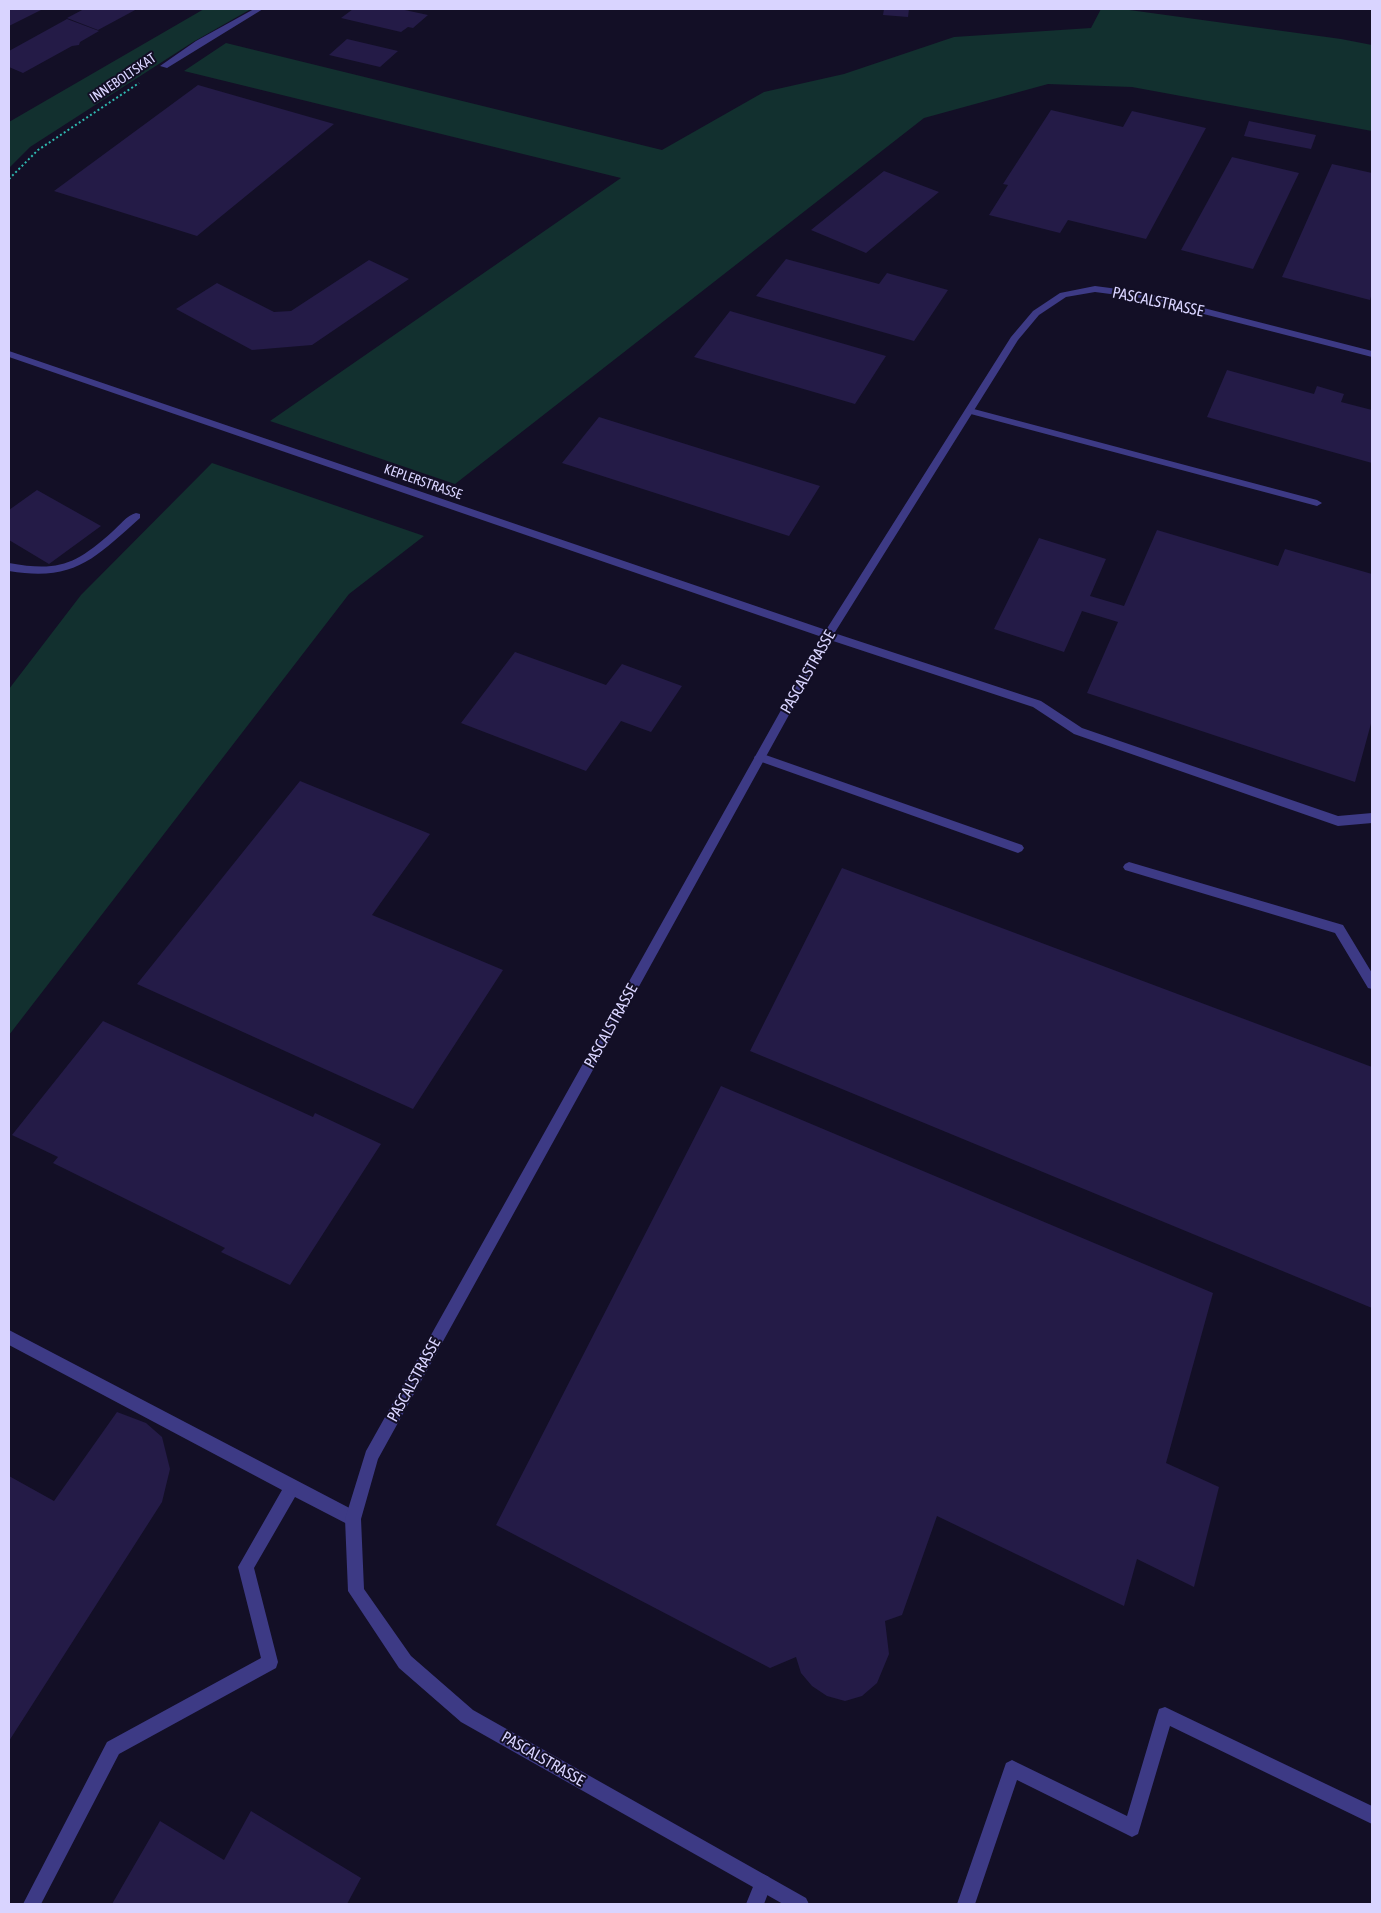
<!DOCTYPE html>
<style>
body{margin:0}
#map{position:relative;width:1381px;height:1913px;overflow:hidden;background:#130f26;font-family:"Asap Condensed",sans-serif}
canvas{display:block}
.frame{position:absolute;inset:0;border:10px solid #d9d4ff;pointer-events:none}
</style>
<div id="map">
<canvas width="1381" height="1913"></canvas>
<div class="frame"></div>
</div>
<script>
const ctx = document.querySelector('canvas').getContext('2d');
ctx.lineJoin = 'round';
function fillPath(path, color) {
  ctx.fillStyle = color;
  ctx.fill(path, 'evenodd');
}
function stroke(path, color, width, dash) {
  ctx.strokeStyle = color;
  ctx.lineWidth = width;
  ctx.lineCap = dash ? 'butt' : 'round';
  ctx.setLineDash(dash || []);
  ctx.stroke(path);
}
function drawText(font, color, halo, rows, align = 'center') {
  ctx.font = font + ' "Asap Condensed",sans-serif';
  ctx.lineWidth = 4;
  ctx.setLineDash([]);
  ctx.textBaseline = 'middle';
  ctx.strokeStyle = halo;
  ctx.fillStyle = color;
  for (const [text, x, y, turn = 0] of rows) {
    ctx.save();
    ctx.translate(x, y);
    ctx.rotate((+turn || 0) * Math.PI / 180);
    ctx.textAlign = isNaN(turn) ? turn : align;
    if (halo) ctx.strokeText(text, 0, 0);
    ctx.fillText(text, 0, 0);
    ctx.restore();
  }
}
const green = new Path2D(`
 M204,9H251L193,42L30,147L9,168V122Z
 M1101,9H1122L1341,39L1372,45V131L1132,87L1048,84L924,118L455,484L270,421L621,178L184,71L226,43L662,150L764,92L844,74L954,37L1091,28Z
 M212,463L424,536L349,594L9,1035V689L81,595Z`);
const building = new Path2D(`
 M9,9H43L9,26Z
 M84,9H137L98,30L67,18Z
 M353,9H400L428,15L413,28L408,27L401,32L341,18Z
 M884,9H909L908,17L883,15Z
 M67,19L99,31L80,42L79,45L72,46L23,73L9,67V51Z
 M347,39L398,51L380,67L329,55Z
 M198,85L334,124L197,236L54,191Z
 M1051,110L1123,127L1132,111L1206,128L1146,239L1068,220L1060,233L989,215L1008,185L1003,184Z
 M1249,121L1316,135L1311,149L1244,136Z
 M1232,157L1299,173L1253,269L1181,250Z
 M1332,164L1372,173V293L1370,300L1282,277Z
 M884,171L939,192L866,253L811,230Z
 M786,259L879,284L887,273L948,290L914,341L756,296Z
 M369,260L409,279L312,345L252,350L176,309L217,283L274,312L291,311Z
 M730,311L886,356L855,404L694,357Z
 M1227,370L1314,394L1317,386L1344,394L1341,402L1372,410V463L1207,417Z
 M599,417L820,486L789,536L562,463Z
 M37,490L101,526L49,564L9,540V510Z
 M1157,530L1278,566L1285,549L1372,574V720L1355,782L1087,693L1118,622L1082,611L1064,652L994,629L1039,538L1106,559L1090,596L1124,606Z
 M515,652L606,685L622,664L682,686L651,732L621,721L586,771L461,723Z
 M300,781L430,834L372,915L503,970L413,1109L137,984Z
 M842,868L1372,1067V1308L750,1051Z
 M103,1021L313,1117L315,1113L381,1144L290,1285L221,1252L225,1248L53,1163L58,1157L12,1135Z
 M721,1086L1213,1293L1166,1463L1219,1487L1194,1587L1137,1559L1124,1606L937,1516L902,1615L885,1621L889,1654L877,1683L862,1696L845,1701L827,1696L812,1686L801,1673L796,1657L770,1668L496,1525Z
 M117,1412L146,1423L162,1437L170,1469L162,1502L9,1741V1476L54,1501Z
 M251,1811L361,1878L347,1904H112L160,1821L224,1860Z`);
const path = new Path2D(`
 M9,179L38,150L139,83`);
const service = new Path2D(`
 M970,408L1317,500L1322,503L1317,506L967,413L965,411Z
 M136,513L140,514V518C94,559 74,582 9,571V563C58,572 75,565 112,532C119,526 127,515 136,513Z
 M828,631L1041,701L1082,728L1338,816L1372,813V823L1338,826L1074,734L1033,707L824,638L823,635Z
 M760,753L1022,845L1024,848L1022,851L1018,853L756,760L754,757Z
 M1129,862L1343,925L1372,973V989L1368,988L1335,933L1125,870L1123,867L1125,864Z
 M9,1330L359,1513L361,1519L359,1525L353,1527L295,1497L254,1568L278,1662L276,1668L119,1754L41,1904H23L107,1742L261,1658L238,1567L282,1490L9,1345Z
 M1165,1707L1372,1806V1824L1170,1726L1138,1834L1132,1837L1126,1834L1017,1780L975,1904H957L1006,1763L1012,1760L1018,1763L1127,1816L1157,1715L1159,1709Z
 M763,1874L769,1877L772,1883L764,1904H746L757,1877Z`);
const minor = new Path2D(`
 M254,9H263L167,68L160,66L196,41Z
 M1095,286L1141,292L1372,351V357L1141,298L1095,292L1066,297L1039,315L1018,340L832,637L378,1459L361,1519L364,1589L411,1656L473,1710L806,1898L809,1904H783L461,1722L399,1668L348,1591L345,1519L366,1451L822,637L9,357V351L826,630L1011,337L1033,311L1060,293Z`);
const farStreetnames = [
 ["INNEBOLTSKAT",123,78,-34],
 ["KEPLERSTRASSE",423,482,19]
];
const streetNames = [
 ["PASCALSTRASSE",1158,302,12],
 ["PASCALSTRASSE",808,672,-60],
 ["PASCALSTRASSE",611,1026,-61],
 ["PASCALSTRASSE",414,1380,-61],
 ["PASCALSTRASSE",543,1759,30]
];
fillPath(green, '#12302f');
fillPath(building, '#241b47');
stroke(path, '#2fb8b0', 2, [2, 2.5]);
fillPath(service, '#3d3a85');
fillPath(minor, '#3d3a85');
drawText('14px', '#d9d4ff', '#130f26', farStreetnames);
drawText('16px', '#d9d4ff', '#130f26', streetNames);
</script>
